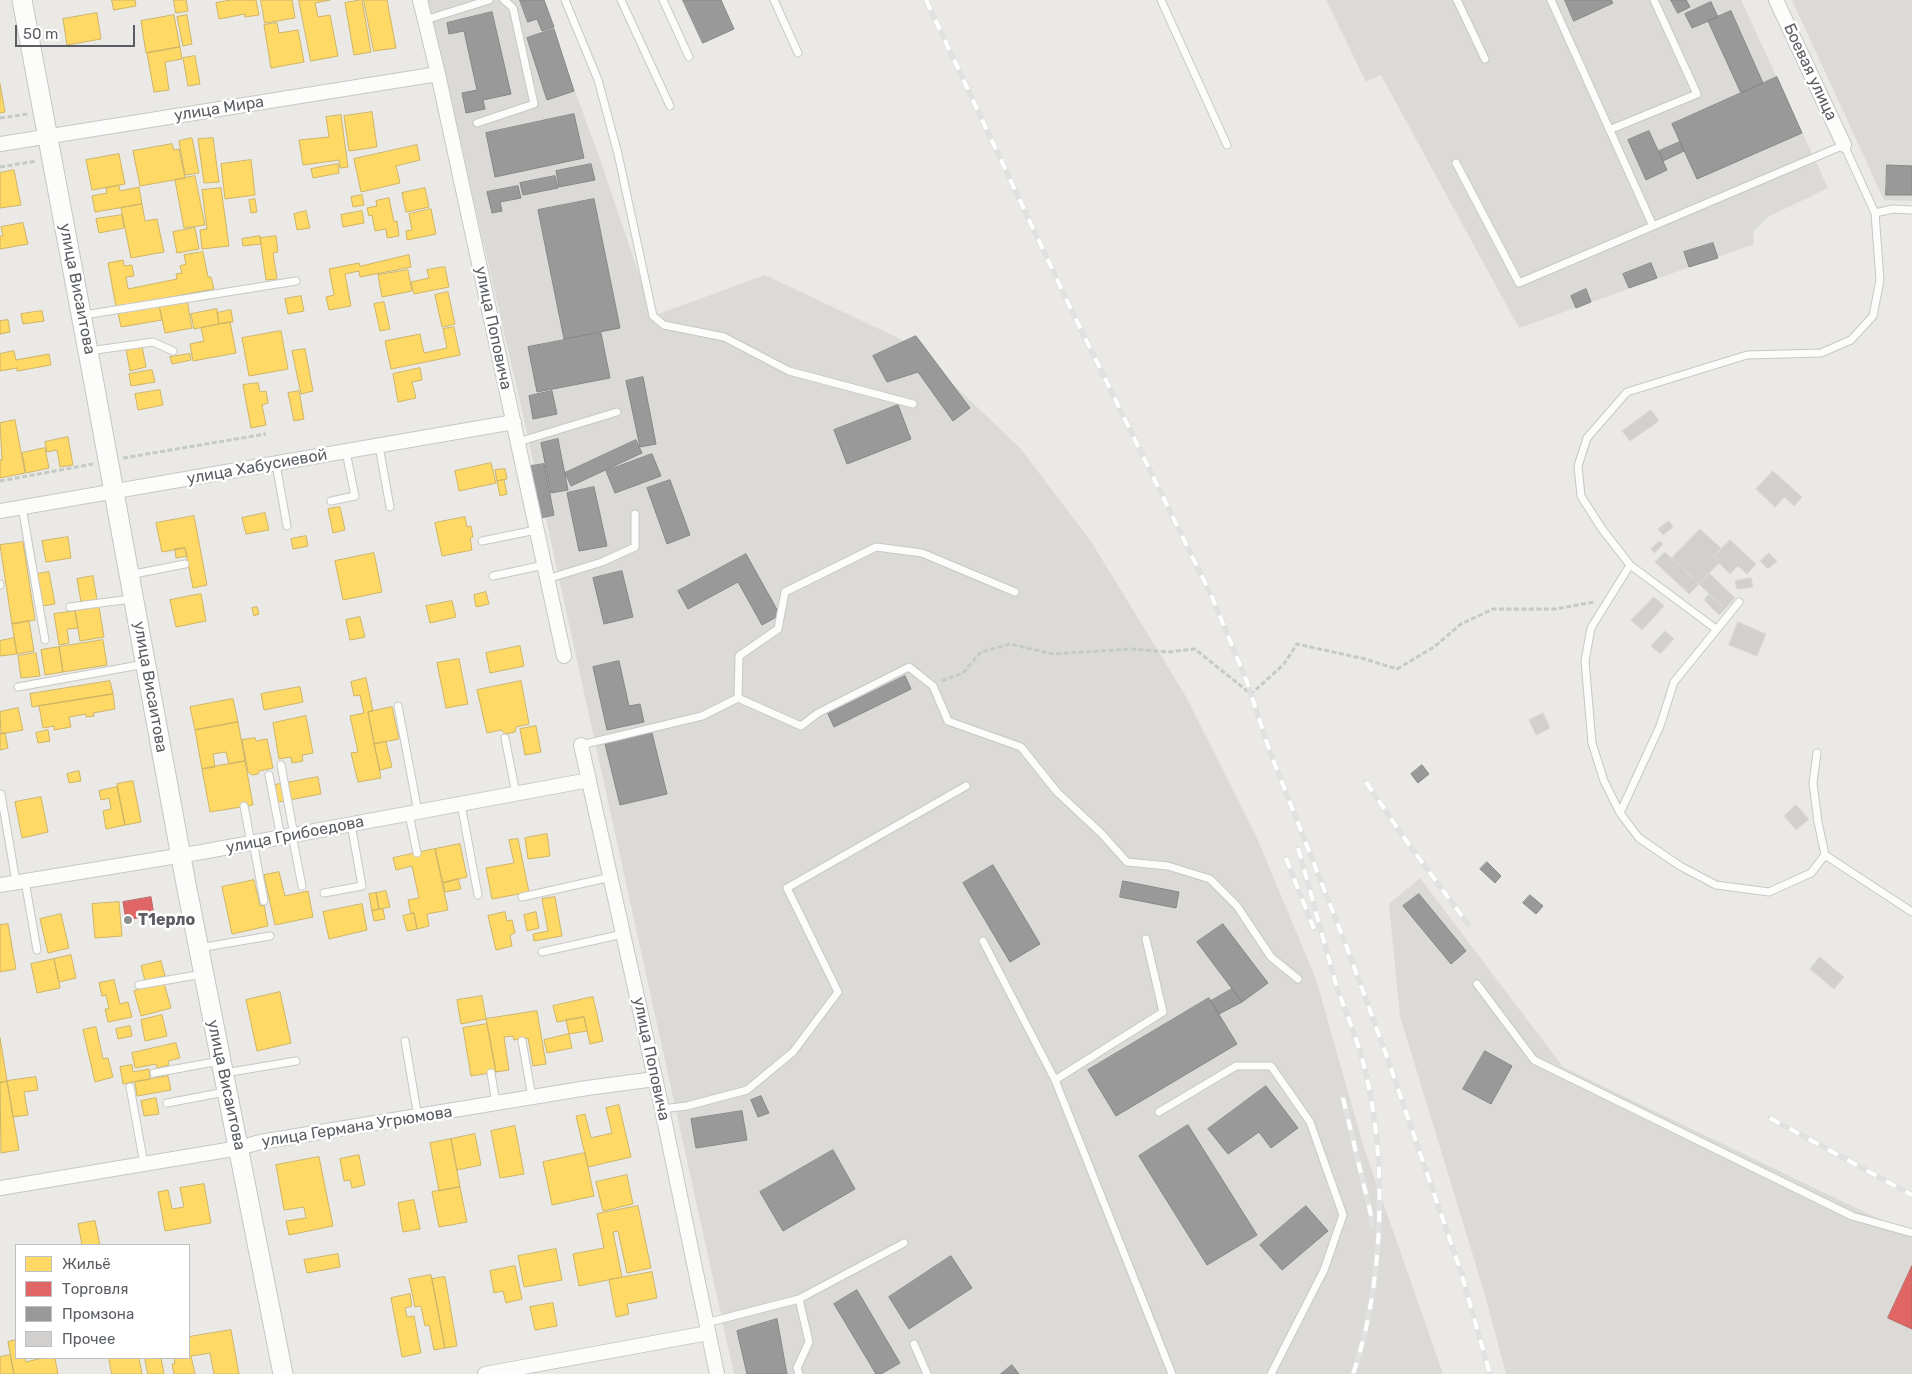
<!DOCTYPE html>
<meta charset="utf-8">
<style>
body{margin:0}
#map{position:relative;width:1912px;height:1374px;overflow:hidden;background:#eae9e5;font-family:Rubik,sans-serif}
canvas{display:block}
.legend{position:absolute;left:15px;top:1244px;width:175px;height:115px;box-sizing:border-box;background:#fff;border:1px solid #bdbfc0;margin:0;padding:6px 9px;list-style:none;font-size:15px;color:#5a5e62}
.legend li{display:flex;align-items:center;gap:10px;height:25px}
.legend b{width:25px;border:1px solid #bdbfc0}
.scale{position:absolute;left:15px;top:25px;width:120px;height:22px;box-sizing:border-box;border:2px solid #5a5e62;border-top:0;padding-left:6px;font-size:15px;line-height:18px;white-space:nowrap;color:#5a5e62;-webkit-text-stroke:4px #fff;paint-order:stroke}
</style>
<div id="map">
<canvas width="1912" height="1374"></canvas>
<ul class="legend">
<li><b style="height:14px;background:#ffd966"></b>Жильё</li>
<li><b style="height:14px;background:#e06666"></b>Торговля</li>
<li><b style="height:14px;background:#999"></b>Промзона</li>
<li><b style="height:14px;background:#d1d0ce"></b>Прочее</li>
</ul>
<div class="scale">50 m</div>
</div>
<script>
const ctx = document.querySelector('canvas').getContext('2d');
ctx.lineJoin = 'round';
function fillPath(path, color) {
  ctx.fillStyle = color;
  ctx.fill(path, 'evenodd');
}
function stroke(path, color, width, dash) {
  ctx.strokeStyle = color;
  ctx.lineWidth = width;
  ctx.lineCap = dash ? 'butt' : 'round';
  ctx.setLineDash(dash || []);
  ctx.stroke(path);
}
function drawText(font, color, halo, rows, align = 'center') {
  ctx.font = font + ' Rubik,sans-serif';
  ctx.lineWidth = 5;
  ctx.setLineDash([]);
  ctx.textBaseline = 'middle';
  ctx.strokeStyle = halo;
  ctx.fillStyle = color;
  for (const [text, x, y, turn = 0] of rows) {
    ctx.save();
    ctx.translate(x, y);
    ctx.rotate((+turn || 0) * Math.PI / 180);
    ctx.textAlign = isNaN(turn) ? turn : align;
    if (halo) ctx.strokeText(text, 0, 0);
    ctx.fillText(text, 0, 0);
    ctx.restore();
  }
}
const industrial = new Path2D(`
 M428,0H542L602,165L653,316L765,275L911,344L1021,449L1092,543L1185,695L1256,836L1316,979L1363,1145L1443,1374H734L525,424Z
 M1326,0H1741L1828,188L1768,217L1753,232L1754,244L1519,328L1381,75L1366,82Z
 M1792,0H1912V201L1884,200Z
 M1420,878L1563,1067L1912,1235V1374H1506L1485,1295L1400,1016L1389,904Z`);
const homes = new Path2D(`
 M112,0H135L136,6L114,10Z
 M174,0H186L188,11L176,13Z
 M231,0H256L259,15L245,17V14L219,19L216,3Z
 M261,0H292L295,18L265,23Z
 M299,0H330L315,3L318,17L330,15L338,56L311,61Z
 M362,0L371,52L354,55L345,3Z
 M364,0H387L396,48L374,51Z
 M97,13L101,39L67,45L63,19Z
 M174,15L180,47L146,53L141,21Z
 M187,15L192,44L183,46L177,17Z
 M277,23L279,33L298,30L304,62L271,68L264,25Z
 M180,47L182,59L165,62L169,90L154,92L147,53Z
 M195,56L200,84L188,86L183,58Z
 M0,84L5,112L0,113Z
 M372,112L377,147L349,151L344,116Z
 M341,115L348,167L340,168L339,160L303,165L299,140L329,137L326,117Z
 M192,138L199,173L185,175L179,141Z
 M213,138L219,182L204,183L198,139Z
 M172,144L174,150L179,149L185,178L140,186L133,151Z
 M417,145L420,160L396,166L400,183L361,192L354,159Z
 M119,154L125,184L92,190L86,160Z
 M251,160L255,195L225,199L221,164Z
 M338,164L339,173L313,178L311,169Z
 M14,170L21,205L0,208V173Z
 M195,176L205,225L184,228L175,180Z
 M119,186L120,191L139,187L142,204L95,212L92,196L107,193L106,188Z
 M221,188L229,246L202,249L200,230L207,229L202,190Z
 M425,188L429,207L406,212L402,193Z
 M362,195L364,205L353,207L351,197Z
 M389,198L394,222L397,221L399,236L387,238L386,229L375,231L372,215L369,216L367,208L377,206L376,201Z
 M255,199L257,212L251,213L249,200Z
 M142,204L145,221L157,219L164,252L131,258L121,208Z
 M431,209L436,234L407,240L406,231L412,230L409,214Z
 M306,211L310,228L297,230L294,214Z
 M362,211L364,223L343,227L341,215Z
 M122,215L124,228L99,233L96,219Z
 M23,223L28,244L0,249V236H3L1,227Z
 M195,228L199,249L177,253L173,232Z
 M260,236L261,244L243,246L242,239Z
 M276,236L278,252L273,253L277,279L266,280L260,238Z
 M203,252L208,277H211L214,289L116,307L108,263L123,260L124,266L132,265L134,276L126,277L128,289L177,279L176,274L182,273L180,266L186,264L184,255Z
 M409,255L411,267L360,277L359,271L345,274L351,306L329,310L326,297L334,295L329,269L359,263L360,266Z
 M445,267L449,287L414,294L411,282L429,278L427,270Z
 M408,270L412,291L382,297L378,275Z
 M448,292L455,324L442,327L435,295Z
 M301,296L304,311L288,314L285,299Z
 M187,300L192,328L165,333L159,305Z
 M384,302L390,329L380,331L374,304Z
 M159,305L162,320L121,327L118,313Z
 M217,309L219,324L194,329L191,314Z
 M231,310L233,322L219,324L217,313Z
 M42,311L44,321L23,324L21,314Z
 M8,320L10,332L0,334V321Z
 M230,322L236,353L193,361L190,344L204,341L201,328Z
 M454,327L460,355L391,369L385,341L420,334L424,353L447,348L443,329Z
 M281,331L288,369L249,376L242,338Z
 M142,346L146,367L130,371L126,349Z
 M305,349L313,391L301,394L292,351Z
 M14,351L16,360L49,354L51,365L17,371V368L0,371V354Z
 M190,354L191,360L172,364L170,357Z
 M420,368L422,380L412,382L416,398L398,402L393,374Z
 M152,370L155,382L131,386L129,374Z
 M258,383L260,392L266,391L268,403L262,405L266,425L251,428L243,385Z
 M160,390L163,405L138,410L135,394Z
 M299,391L304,419L294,421L288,393Z
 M15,420L25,473L0,478V460H2L0,423Z
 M68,437L73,465L60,467L57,450L47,452L45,442Z
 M45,448L49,468L26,473L22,453Z
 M491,463L496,483L459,491L455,471Z
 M505,469L507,479L497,481L495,470Z
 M504,480L507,494L500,496L497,481Z
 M340,507L345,530L333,533L328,509Z
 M265,513L269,530L246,534L242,518Z
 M194,516L207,585L193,588L185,548L162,552L156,523Z
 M465,517L467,527L471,526L473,537L470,538L472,550L442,556L435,523Z
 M306,536L308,546L293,549L291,539Z
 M68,537L71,558L46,562L42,541Z
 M23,542L35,620L12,624L0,545Z
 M185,548L187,556L176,558L175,549Z
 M374,553L382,592L343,600L335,561Z
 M49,572L55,604L42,606L37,574Z
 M93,576L97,600L81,602L77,579Z
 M486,592L489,604L476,607L474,595Z
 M201,594L206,621L176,627L170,600Z
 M452,601L456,617L430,623L426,606Z
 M99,607L104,637L80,641L75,611Z
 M257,607L259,614L254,616L252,608Z
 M75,611L78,628L67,629L69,643L59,645L54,614Z
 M360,617L365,637L350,640L346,620Z
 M29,621L34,651L17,654L12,624Z
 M14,638L17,654L0,656V641Z
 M103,640L107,665L63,672L59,647Z
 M520,646L524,666L490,673L486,653Z
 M59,647L63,672L45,675L41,650Z
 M36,653L40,676L21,678L18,656Z
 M459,659L468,704L446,708L437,663Z
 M366,678L373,711L368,712L381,778L358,782L351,753L358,752L350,716L364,713L360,695L354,696L351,682Z
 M110,681L113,694L32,707L30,694Z
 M521,681L529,724L516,727L515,732L506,734L501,730L487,733L477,690Z
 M300,687L303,702L264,710L261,694Z
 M113,694L115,709L93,713L94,716L86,717V714L69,717L71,727L54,730V726L43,728L39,706Z
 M233,699L238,722L195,730L190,707Z
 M392,707L399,739L374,744L368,712Z
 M18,708L23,730L1,734L0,712Z
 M306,716L313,753L302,755L303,761L292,763L291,757L279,759L273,723Z
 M238,722L245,761L229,764L226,752L213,754L215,767L202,769L195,730Z
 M536,726L541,752L525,755L520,729Z
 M48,730L50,741L38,743L36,733Z
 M5,733L8,748L0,750V734Z
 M255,738L256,741L267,739L273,768L259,771L258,774L252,775L248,772L242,740Z
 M386,742L392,767L380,770L374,744Z
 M245,761L253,805L210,812L202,769Z
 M79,771L81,781L69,783L67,774Z
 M318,777L321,794L278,802L275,785Z
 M133,781L141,822L125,825L117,784Z
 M117,787L125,825L106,829L103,811L111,809L109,798L101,800L99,791Z
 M41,797L48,832L22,838L15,802Z
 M547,834L550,856L528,859L525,838Z
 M518,839L529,892L492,899L486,868L514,863L509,840Z
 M460,844L467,877L443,883L435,849Z
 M435,849L448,910L427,914L429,926L417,929L414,913L411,914L408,900L419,898L412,866L396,870L393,858Z
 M279,872L285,896L308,891L313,917L275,925L264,875Z
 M458,879L461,889L445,892L443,883Z
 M254,880L260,906L264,905L268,926L232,934L222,887Z
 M386,891L390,907L379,909L376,893Z
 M376,893L379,909L372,911L369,894Z
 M555,897L562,936L534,941L533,934L548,931L542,899Z
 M119,902L122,936L95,938L92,904Z
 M362,904L367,930L329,939L323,912Z
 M379,909H383L385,919L374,921L372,911Z
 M505,912L507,921L512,920L515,933L510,935L512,946L496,950L488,916Z
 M536,912L539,928L527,931L524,915Z
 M414,913L417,929L407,931L403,916Z
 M61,914L69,948L48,953L40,919Z
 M8,924L16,969L0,972V925Z
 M71,955L76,978L59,982L54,959Z
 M54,959L60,988L37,993L31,964Z
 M161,961L165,976L145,981L141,966Z
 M114,980L120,1004L128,1002L132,1017L108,1022L105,1009H109L106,995L102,996L99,983Z
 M164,983L171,1008L141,1016L134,991Z
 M280,992L291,1043L257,1051L246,1000Z
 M482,996L486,1019L461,1024L457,1000Z
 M593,997L603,1041L590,1044L584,1017L557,1022L553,1006Z
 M537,1011L546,1064L533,1066L528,1038L514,1040L513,1036L504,1037L509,1070L496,1072L486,1019Z
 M162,1015L167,1036L145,1041L141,1020Z
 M584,1017L587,1031L569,1034L566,1020Z
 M487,1024L496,1072L471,1076L463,1028Z
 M130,1026L132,1036L118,1039L116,1029Z
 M96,1027L103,1059L108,1058L113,1077L95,1082L83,1030Z
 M569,1034L572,1048L547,1053L544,1040Z
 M0,1038L7,1081L0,1083Z
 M176,1043L180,1058L168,1061L169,1065L157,1068L156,1064L135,1068L132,1053Z
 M132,1065L133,1072L149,1069L150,1079L123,1084L120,1067Z
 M168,1076L171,1090L137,1096L135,1082Z
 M36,1077L38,1090L24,1092L28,1115L13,1117L7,1081Z
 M7,1081L19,1150L1,1153L0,1083Z
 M156,1098L159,1114L144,1116L141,1101Z
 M619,1105L631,1157L588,1167L576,1116L585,1114L591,1138L612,1133L606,1108Z
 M515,1126L524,1174L500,1178L491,1131Z
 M475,1134L481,1165L457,1170L451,1139Z
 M451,1139L460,1187L439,1191L430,1143Z
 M585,1153L594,1196L552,1205L543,1162Z
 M359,1155L365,1185L352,1188L350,1180L344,1181L340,1159Z
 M319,1157L333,1226L289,1235L286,1221L306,1218L304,1207L284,1210L276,1165Z
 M627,1175L633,1204L603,1211L596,1182Z
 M204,1184L211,1223L165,1231L158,1192L168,1190L172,1209L184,1207L180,1188Z
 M460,1187L467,1222L439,1227L432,1192Z
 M414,1200L420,1229L403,1232L398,1203Z
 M638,1206L651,1268L627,1273L618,1231L613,1232L622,1277L579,1286L573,1254L604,1248L597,1214Z
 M95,1221L100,1245H82L78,1224Z
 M556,1249L562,1280L524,1287L518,1256Z
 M338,1254L340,1267L307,1273L304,1260Z
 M515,1266L522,1299L506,1303L503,1291L494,1293L490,1271Z
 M652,1272L657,1298L627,1304L629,1314L616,1317L609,1280Z
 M431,1275L445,1348L434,1350L429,1325L425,1326L421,1306L415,1307L409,1279Z
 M445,1277L457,1346L445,1348L432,1279Z
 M410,1294L412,1306L405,1308L407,1317L414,1316L421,1353L402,1357L391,1298Z
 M553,1303L557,1326L535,1330L530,1307Z
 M231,1330L239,1374H214L210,1353L191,1356L195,1374H174L172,1364H175L174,1358H189V1337Z
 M16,1340V1358H25L26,1362L42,1358H55L58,1374H14L8,1342Z
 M10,1355L14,1374H0V1357Z
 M109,1358H139L142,1374H112Z
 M145,1358H161L164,1374H148Z`);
const shops = new Path2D(`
 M151,897L154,915L126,920L123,902Z
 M1912,1266V1329L1888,1318Z`);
const industry = new Path2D(`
 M520,0H544L554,27L542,31L537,19L528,22Z
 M683,0H721L734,29L703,43Z
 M1565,0H1611L1613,3L1574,21Z
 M1671,0H1686L1690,7L1678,13Z
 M1711,2L1718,17L1692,28L1685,14Z
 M1731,11L1763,83L1741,93L1708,21Z
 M492,12L511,94L483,100L485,109L466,113L462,93L477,90L464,31L449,34L447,23Z
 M554,29L574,91L547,100L527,38Z
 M1777,77L1802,133L1697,179L1672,124Z
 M574,114L584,158L495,177L486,133Z
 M1649,131L1667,170L1646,180L1628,140Z
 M1680,142L1684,151L1663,161L1659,151Z
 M591,164L595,180L559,187L556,171Z
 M1887,165L1912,166V195H1886Z
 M555,176L558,188L523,195L520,183Z
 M518,186L521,198L500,202L502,211L492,213L487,192Z
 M594,199L620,328L564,339L538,210Z
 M1713,243L1718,258L1689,267L1684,252Z
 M1651,263L1657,278L1629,288L1623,274Z
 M1586,289L1591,302L1576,308L1571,296Z
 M601,333L610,378L537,392L528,347Z
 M916,336L970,408L953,421L918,372L887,382L873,356Z
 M643,377L656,444L640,447L626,381Z
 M552,391L557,414L533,419L529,396Z
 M898,405L911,439L847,464L834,430Z
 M558,439L568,490L551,493L541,443Z
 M636,440L642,453L571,486L565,473Z
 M652,454L661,476L615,493L606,471Z
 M544,464L554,515L541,518L531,466Z
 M670,480L690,535L667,544L647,488Z
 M594,487L607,546L579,551L567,493Z
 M746,554L780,615L762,625L738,582L688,609L678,591Z
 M622,571L633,617L604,624L593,578Z
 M619,661L629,706L640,704L644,722L607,730L593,667Z
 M905,676L911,689L834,727L828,714Z
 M652,733L667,794L620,805L605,744Z
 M1422,765L1429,774L1418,783L1411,774Z
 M1487,862L1501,876L1495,883L1480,869Z
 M993,865L1040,944L1010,962L963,883Z
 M1123,881L1179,892L1176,908L1120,897Z
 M1419,894L1466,951L1451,964L1403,906Z
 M1530,895L1543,906L1536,914L1523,903Z
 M1223,924L1268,983L1242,1002L1197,942Z
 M1232,989L1242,1002L1219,1014L1211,1001Z
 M1209,998L1237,1044L1116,1116L1088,1070Z
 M1485,1051L1512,1066L1491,1104L1463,1089Z
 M1266,1086L1298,1128L1271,1148L1259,1132L1228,1154L1208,1129Z
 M761,1096L769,1113L758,1117L751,1100Z
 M742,1111L747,1140L696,1148L691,1119Z
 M1188,1125L1257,1235L1207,1265L1139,1156Z
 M833,1150L855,1189L783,1231L760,1192Z
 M1306,1206L1328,1231L1282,1270L1260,1245Z
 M951,1256L972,1288L909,1329L889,1297Z
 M857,1290L900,1363L881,1374H876L834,1304Z
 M777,1319L787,1374H747L737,1331Z
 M1012,1365L1019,1374H1001Z`);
const building = new Path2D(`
 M1651,410L1659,421L1630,441L1622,431Z
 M1773,471L1802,497L1794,506L1784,497L1775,507L1756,489Z
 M1669,521L1673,527L1663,535L1658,529Z
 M1700,529L1722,549L1713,557L1719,563L1699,584L1672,558Z
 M1730,540L1756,564L1747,574L1738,566L1730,574L1713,557Z
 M1659,541L1663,544L1655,553L1651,549Z
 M1665,552L1699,584L1689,594L1655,562Z
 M1769,553L1777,561L1768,569L1760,561Z
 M1709,573L1735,598L1725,609L1699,584Z
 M1751,578L1753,587L1737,589L1735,581Z
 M1709,594L1725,609L1719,615L1704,600Z
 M1654,597L1664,606L1642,630L1631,620Z
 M1738,622L1766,634L1757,656L1729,645Z
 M1665,631L1674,639L1660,654L1651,646Z
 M1543,713L1550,728L1536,735L1529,720Z
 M1796,805L1809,819L1796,830L1784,816Z
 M1820,957L1844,977L1834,989L1810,969Z`);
const path = new Path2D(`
 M0,118L28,114
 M0,167L37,161
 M123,458L266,434
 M0,481L93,464
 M942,681L963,673L981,652L1010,644L1053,654L1133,649L1168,652L1195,649L1251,694L1284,664L1297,644L1365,659L1397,669L1434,647L1461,624L1493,609H1555L1594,602`);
const service = new Path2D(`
 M565,0L598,80L618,154L653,316L664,325L724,337L789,371L913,404
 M621,0L670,106
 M663,0L689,57
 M774,0L798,53
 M1161,0L1227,145
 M1457,0L1485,59
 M1551,0L1653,226L1844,145L1875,213L1880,280L1873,316L1851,340L1821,353L1747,355L1627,392L1587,438L1578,466L1581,496L1602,529L1630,565L1716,629
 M425,20L489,0
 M477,123L534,104L513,8L504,0
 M1609,130L1697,94L1654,0
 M1456,163L1519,283L1653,226
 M1875,213L1893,209L1912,210
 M84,315L296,281
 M89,351L153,342L173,351
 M518,442L617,412
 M379,446L390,507
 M276,464L287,526
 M331,501L355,496L346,452
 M22,507L45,640
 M482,541L536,530
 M1630,565L1591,628L1585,661L1592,743L1604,781L1620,813L1639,838L1680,866L1716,885L1769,892L1811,873L1825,855L1912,912
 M129,575L185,564
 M493,576L544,565
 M547,579L602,562L635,547V514
 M0,584V585
 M70,607L131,599
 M18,687L145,664
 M738,698L801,726L818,713L909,667L933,686L948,721L1021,747L1057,792L1102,834L1127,862L1168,866L1210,879L1237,906L1271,957L1298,979
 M398,706L418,812
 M505,738L516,794
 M581,745L702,716L738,698L739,656L778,629L785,592L876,547L922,553L1015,592
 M1817,753L1813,783L1818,822L1825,855
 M281,765L294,835
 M269,775L281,838
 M1,794L16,882
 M461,804L478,895
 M244,806L251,843
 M1620,813L1660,726L1674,682L1739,602
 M409,814L417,853
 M292,835L302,886
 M253,842L264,901
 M25,881L37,950
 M324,893L362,886L351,824
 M522,897L611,877
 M1146,939L1163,1012L1055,1080L1172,1374
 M983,941L1055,1080
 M199,948L270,936
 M542,952L623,934
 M1477,984L1534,1060L1852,1216L1912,1233
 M139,985L203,974
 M405,1041L418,1117
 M522,1041L532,1097
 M154,1073L220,1061
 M225,1073L296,1061
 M491,1073L496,1103
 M130,1087L144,1164
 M167,1103L225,1092
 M662,1109L687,1106L747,1090L793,1052L838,992L787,888L966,786
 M1159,1112L1236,1066H1271L1310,1122L1343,1215L1324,1270L1271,1374
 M799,1299L809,1342L797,1368L799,1374
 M706,1323L799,1299L904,1243
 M914,1344L927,1374`);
const minor = new Path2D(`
 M420,0L438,74L564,656
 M1776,0L1844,145
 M0,144L438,74
 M0,511L514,422
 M581,745L662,1109L717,1374
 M0,885L202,852L589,780
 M0,1188L239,1148L260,1142L587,1088L655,1079
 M485,1374L708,1333`);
const secondary = new Path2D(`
 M22,0C79,294 131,590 186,884C217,1048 251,1211 283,1374`);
const rail = new Path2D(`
 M926,0L1069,305L1212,597L1247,682L1270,752L1346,945L1387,1057L1460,1269L1490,1374
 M1366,782L1407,842L1468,924
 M1298,848C1311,893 1323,939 1336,984C1345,1011 1357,1038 1364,1066C1388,1158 1384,1285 1353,1374
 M1286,858L1314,929
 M1343,1098L1371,1215L1372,1226
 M1770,1118L1912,1195`);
const markers = [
 [128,920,5,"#8c8f90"]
];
const streetNames = [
 ["Боевая улица",1810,72,65],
 ["улица Мира",219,109,-9],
 ["улица Висаитова",77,289,79],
 ["улица Поповича",493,328,78],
 ["улица Хабусиевой",257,467,-10],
 ["улица Висаитова",150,687,80],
 ["улица Грибоедова",295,835,-11],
 ["улица Поповича",651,1059,78],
 ["улица Висаитова",226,1085,78],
 ["улица Германа Угрюмова",357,1127,-9]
];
const poiNames = [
 ["Т1ерло",138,920]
];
fillPath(industrial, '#dbdad6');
fillPath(homes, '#ffd966');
stroke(homes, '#ceb465', 1);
fillPath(shops, '#e06666');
stroke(shops, '#b86465', 1);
fillPath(industry, '#999');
stroke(industry, '#868788', 1);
fillPath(building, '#d1d0ce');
stroke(building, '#d9d8d4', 1);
stroke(service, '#c7c7c7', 9);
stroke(minor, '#c7c7c7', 16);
stroke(secondary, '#c5c6c5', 21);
stroke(path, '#c4cac7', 3, [5, 2.5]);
stroke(service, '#fcfcfb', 7);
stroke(minor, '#fcfcfb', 14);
stroke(secondary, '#fcfcfb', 19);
stroke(rail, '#e2e1e1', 5.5);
stroke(rail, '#fff', 4, [11]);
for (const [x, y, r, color] of markers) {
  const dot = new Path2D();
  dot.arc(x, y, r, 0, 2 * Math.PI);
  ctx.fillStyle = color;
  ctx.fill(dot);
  stroke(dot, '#fff', 2);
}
drawText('16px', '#5a5e62', '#fff', streetNames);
drawText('bold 16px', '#5a5e62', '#fff', poiNames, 'left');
</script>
